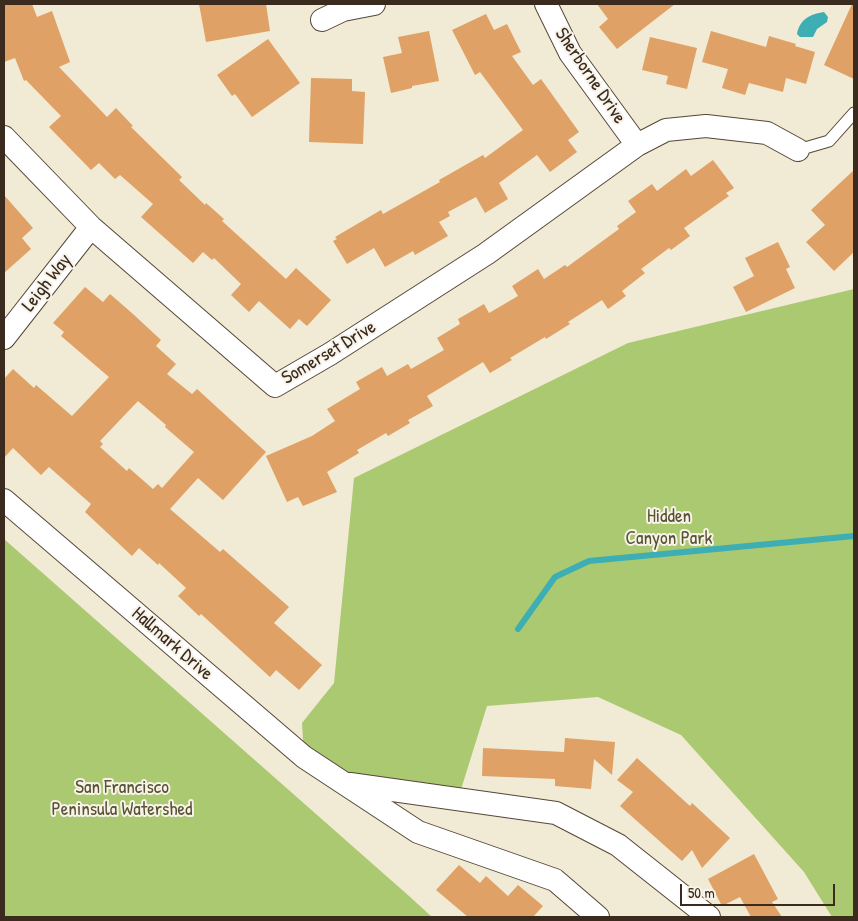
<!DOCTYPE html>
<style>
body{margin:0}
#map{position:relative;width:858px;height:921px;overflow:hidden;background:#f1ead4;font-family:"Patrick Hand",sans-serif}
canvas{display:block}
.frame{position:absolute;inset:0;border:5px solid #3b2a1e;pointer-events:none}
.scale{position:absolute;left:680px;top:884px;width:155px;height:22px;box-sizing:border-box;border:2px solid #3b2a1e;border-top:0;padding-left:6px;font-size:15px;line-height:18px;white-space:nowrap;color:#3b2a1e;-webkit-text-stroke:4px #f7f3e8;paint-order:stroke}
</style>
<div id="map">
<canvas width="858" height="921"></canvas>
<div class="frame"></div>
<div class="scale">50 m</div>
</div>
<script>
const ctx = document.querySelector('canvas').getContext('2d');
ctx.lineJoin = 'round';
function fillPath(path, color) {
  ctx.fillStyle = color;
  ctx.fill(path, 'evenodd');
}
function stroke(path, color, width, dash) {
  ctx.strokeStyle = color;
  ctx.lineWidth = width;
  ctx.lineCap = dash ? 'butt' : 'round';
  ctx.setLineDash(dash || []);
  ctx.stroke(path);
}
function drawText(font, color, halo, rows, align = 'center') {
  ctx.font = font + ' "Patrick Hand",sans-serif';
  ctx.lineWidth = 4;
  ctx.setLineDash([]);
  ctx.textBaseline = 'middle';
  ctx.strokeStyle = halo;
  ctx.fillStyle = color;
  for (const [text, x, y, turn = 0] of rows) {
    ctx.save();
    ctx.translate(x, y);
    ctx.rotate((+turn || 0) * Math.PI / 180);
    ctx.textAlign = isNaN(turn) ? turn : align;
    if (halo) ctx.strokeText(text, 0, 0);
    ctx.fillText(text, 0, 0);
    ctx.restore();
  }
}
const green = new Path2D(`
 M854,289V917H832L804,872L681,735L598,697L487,706L458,799L344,783L304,757L302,723L334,683L354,478L628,343Z
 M4,539L409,896L432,917H4Z`);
const water = new Path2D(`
 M824,12L828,17L827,22L817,29L813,37H800L797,34C800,19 810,14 824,12Z`);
const stream = new Path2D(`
 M518,629L555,577L589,561L854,536`);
const building = new Path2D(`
 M4,4H32L37,17L52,11L70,62L59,67L107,117L116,108L133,126L131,127L182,177L179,180L205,205L206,203L224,219L222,221L286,279L296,268L331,300L307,326L299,319L290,329L259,301L249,312L231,295L241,284L214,258L212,260L203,252L193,263L141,217L153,204L120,175L115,179L99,163L91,170L49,127L61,116L26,80L24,81L15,58L4,62Z
 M199,4H266L270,31L206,42Z
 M597,4H675L617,49L599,27L608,19Z
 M852,4H854V79L824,65Z
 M486,14L494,30L507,24L521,52L512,56L533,85L541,79L579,132L568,140L577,152L550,172L537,155L499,183L508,199L485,213L476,197L448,212L450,216L439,222L448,236L415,255L413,251L385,267L374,248L347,264L333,241L337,239L335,237L381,210L383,214L440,182L439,180L483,155L485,158L523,130L480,72L475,75L452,30Z
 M429,31L439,81L412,86V88L391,93L383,57L402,53L398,37Z
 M711,31L766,47L769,36L796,44L795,46L815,52L806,84L786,78L783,92L749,83L745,95L722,88L728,69L702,62Z
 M650,37L697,48L687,89L666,84L668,76L642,70Z
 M268,39L300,83L252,117L235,94L232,96L217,75Z
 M311,78L352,79V91L365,92L363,144L309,142Z
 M713,160L734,188L726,193L729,196L684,228L690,236L671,250L669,248L641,269L645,273L622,291L626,296L608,309L602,300L568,322L570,324L546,339L545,337L510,358L512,360L490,373L483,362L427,396L433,406L408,420L410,423L388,436L386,433L357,450L359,453L327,472L337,492L303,506L298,497L287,502L266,456L312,436L335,421L327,409L360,389L356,382L382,367L387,376L408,364L411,369L444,350L437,338L460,324L458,319L484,304L489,313L518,296L512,286L538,269L544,279L565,265L567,267L619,229L617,226L636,212L628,201L652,184L657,191L686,169L691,176Z
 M854,170V252L834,271L806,242L825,225L811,210Z
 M4,195L33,228L22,238L31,249L4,273Z
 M778,242L790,267L786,269L795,288L746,312L733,287L754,276L745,258Z
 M85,287L103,302L110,294L133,314L161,340L156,346L176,364L167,374L192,394L197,389L266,452L223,500L198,478L170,509L220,552L223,549L289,607L274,623L322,665L299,690L276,670L270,677L201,614L199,616L178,596L186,588L159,563L158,565L139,548L132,556L85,512L91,504L49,467L41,475L13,448L4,458V379L13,369L34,388L36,385L72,416L109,377L61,336L64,332L53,323ZM138,401L166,425L165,427L194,452L162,488L158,484L153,489L129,468L127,471L100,447L103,444L100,441Z
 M565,738L615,742L612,775L594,759L591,789L555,786V779L482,776L483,748L564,752Z
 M637,758L690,806L692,803L730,838L702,868L692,850L682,861L620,806L633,792L617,780Z
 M754,854L778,899L772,902L782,917H751L740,897L722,906L708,879Z
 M459,865L480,883L486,876L508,896L518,885L543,906L533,917H468L436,890Z`);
const lane = new Path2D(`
 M798,150L829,141L854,113`);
const street = new Path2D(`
 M546,4L570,53L637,145
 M322,20L343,10L374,4
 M4,137L91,227L275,386L330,354L486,254L637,145L666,130L706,126L767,133L798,150
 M4,338L91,227
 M4,500L304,757L418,832L555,880L598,917
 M350,784L556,813L618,845L709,917`);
const streetNames = [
 ["Sherborne Drive",590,76,56],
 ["Leigh Way",47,283,-52],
 ["Somerset Drive",329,353,-31],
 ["Hallmark Drive",172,644,41]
];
const parkNames = [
 ["Hidden",669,517],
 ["Canyon Park",669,539],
 ["San Francisco",122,788],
 ["Peninsula Watershed",122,810]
];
fillPath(green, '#aac970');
fillPath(water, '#3caeb4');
stroke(stream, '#3caeb4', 6);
fillPath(building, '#dfa165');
stroke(lane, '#564739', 13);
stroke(street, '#564739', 24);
stroke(lane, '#fff', 11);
stroke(street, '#fff', 22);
drawText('19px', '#3b2a1e', '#f7f3e8', streetNames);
drawText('19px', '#575232', '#f7f3e8', parkNames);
</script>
